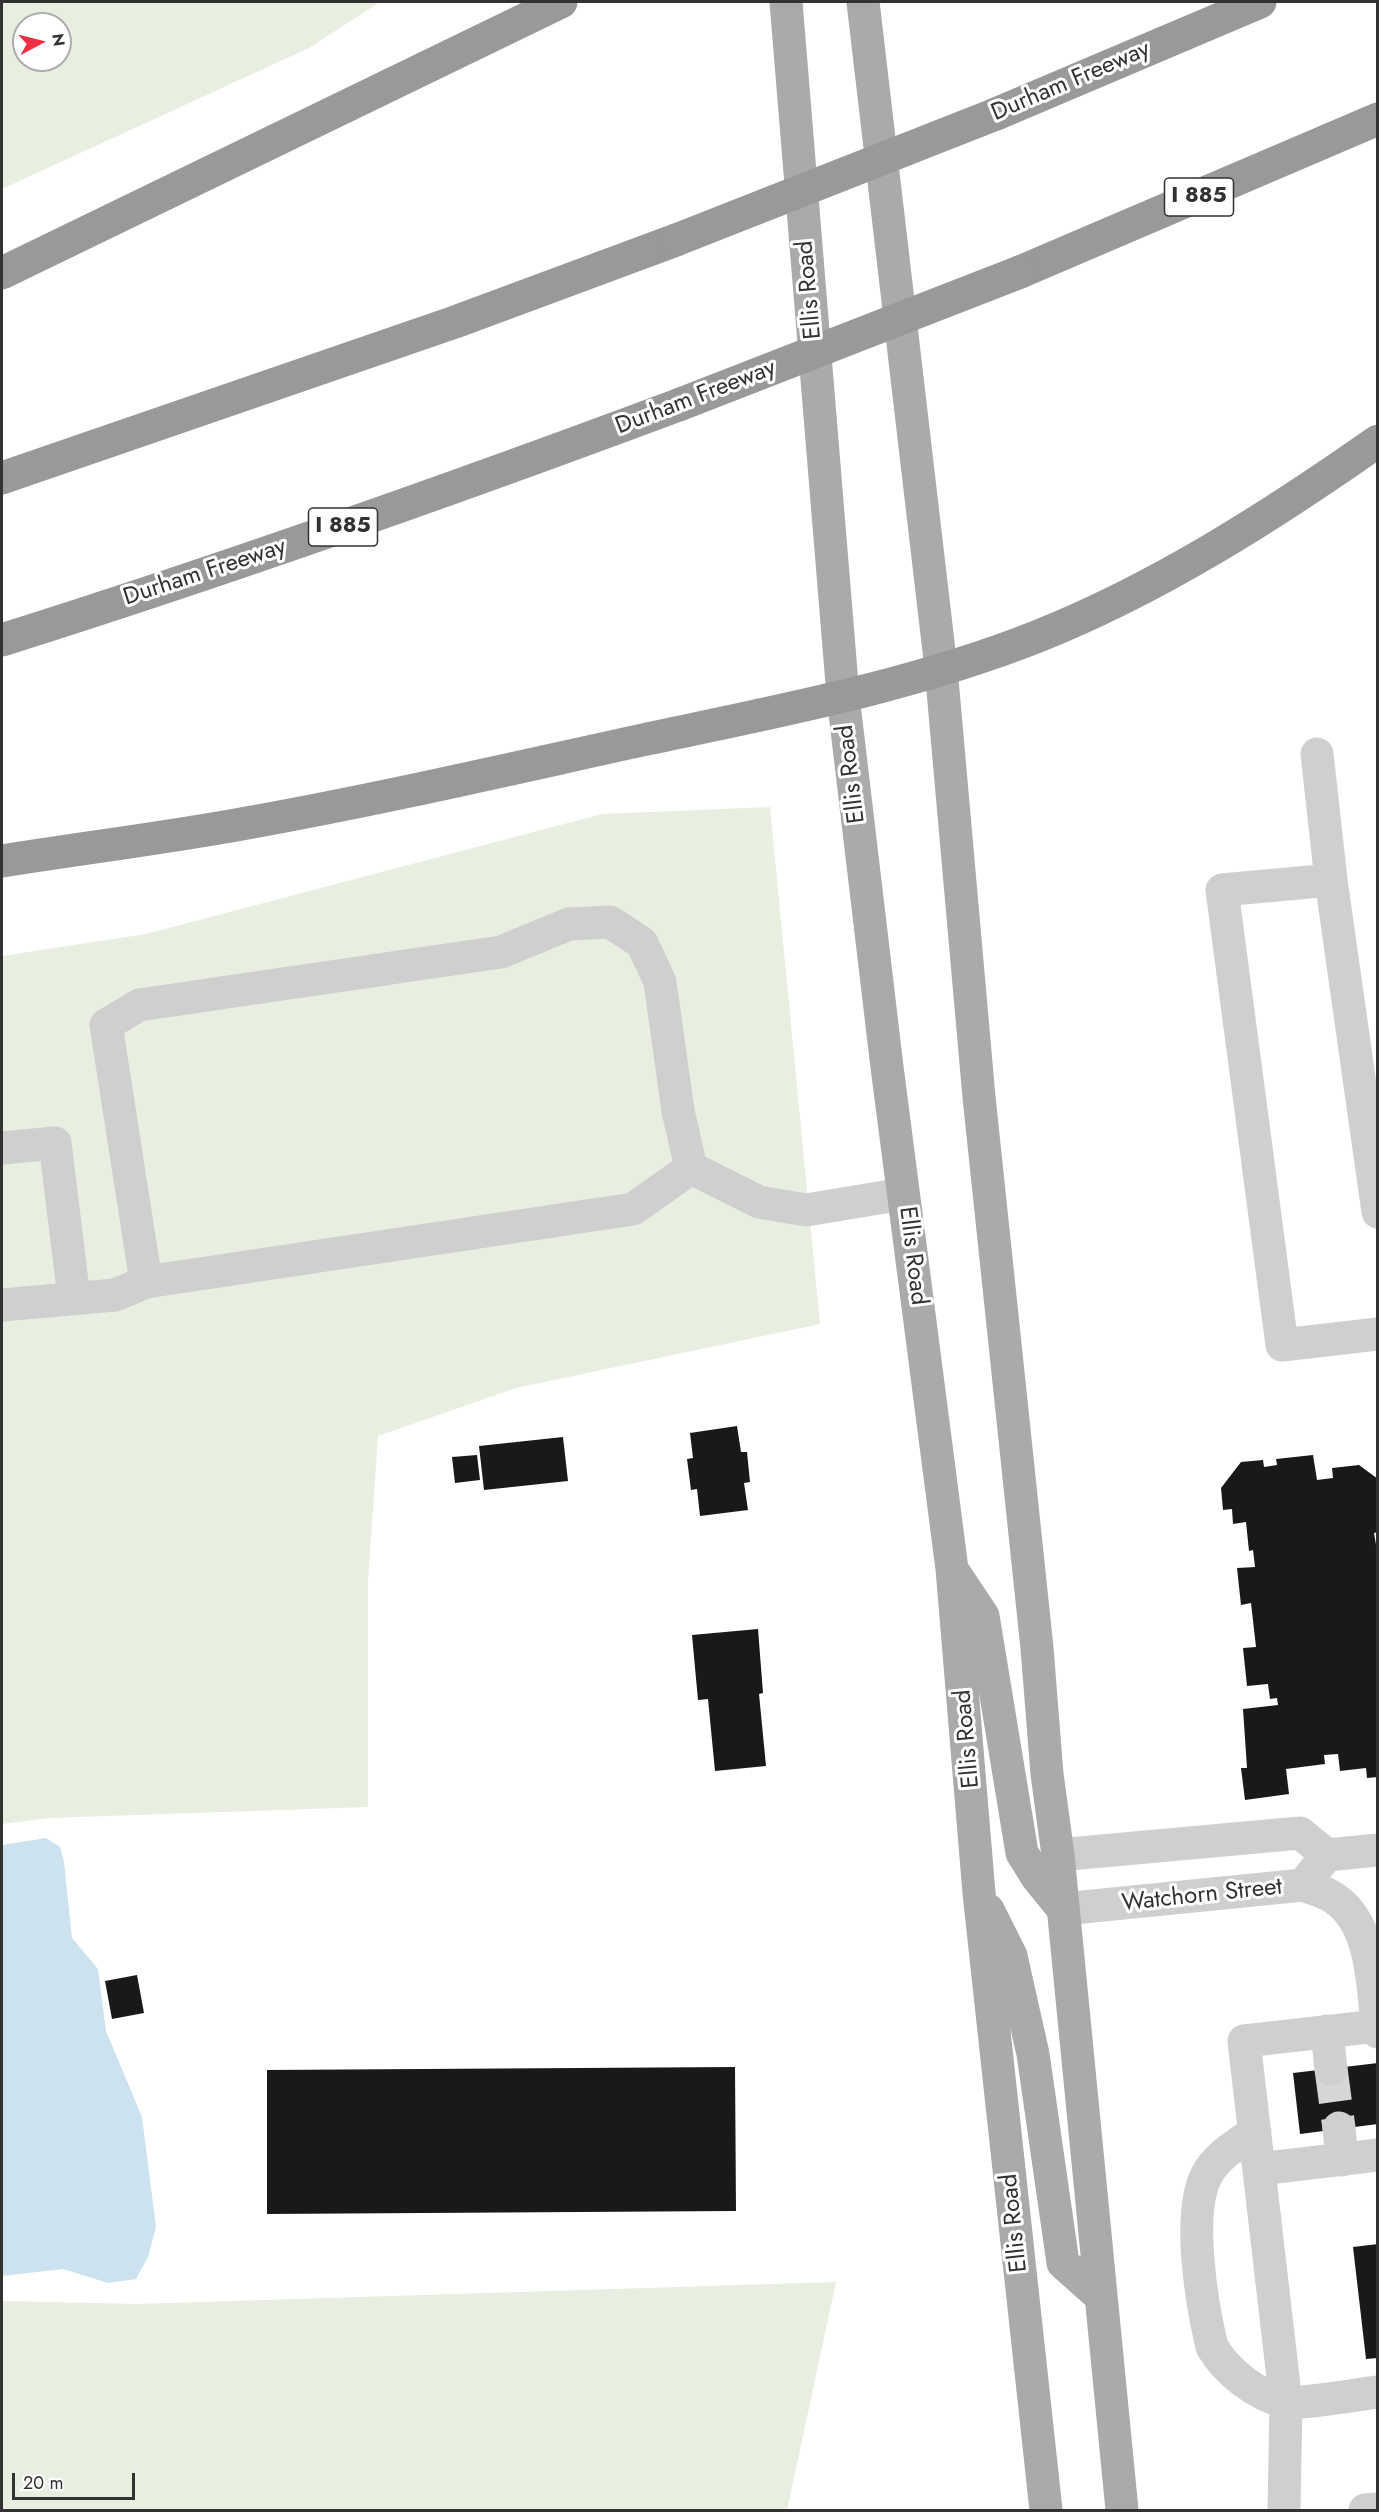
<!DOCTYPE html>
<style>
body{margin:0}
#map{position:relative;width:1379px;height:2512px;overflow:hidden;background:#fff;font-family:Jost,sans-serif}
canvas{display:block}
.frame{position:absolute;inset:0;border:3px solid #323232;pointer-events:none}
.north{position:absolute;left:12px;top:12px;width:60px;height:60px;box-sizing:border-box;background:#fff;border:2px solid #adadad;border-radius:50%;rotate:83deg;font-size:16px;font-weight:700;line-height:24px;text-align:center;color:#323232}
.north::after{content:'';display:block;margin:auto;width:21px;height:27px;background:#ed2f41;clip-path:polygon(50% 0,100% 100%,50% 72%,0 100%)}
.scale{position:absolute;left:12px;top:2473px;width:123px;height:27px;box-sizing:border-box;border:3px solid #323232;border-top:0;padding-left:8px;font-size:18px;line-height:21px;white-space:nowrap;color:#323232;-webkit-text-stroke:4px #fff;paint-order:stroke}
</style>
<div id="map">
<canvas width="1379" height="2512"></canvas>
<div class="frame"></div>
<div class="north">N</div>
<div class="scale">20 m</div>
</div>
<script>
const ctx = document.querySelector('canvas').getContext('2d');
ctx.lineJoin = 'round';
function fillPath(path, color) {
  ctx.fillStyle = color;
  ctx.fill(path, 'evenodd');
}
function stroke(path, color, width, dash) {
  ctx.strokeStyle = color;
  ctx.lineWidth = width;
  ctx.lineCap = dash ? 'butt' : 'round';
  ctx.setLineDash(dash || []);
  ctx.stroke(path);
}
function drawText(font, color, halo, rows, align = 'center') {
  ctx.font = font + ' Jost,sans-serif';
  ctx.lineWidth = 6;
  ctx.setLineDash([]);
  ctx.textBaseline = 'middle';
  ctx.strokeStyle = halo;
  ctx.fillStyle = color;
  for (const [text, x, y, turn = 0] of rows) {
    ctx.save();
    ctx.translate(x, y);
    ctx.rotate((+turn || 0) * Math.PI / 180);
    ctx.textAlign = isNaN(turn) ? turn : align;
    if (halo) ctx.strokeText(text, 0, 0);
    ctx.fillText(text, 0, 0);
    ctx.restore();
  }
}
const green = new Path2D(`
 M2,2H380L309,48L2,189ZM24,24H60V60H24Z
 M770,807L820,1324L516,1388L378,1436L368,1582V1807L49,1818L2,1824V956L146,934L602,814Z
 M836,2282L787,2510H2V2301L138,2304Z`);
const water = new Path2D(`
 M46,1838L60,1847L64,1862L72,1938L98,1969L106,2031L142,2117L156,2227L148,2257L136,2279L108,2283L63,2269L2,2276V1845Z`);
const building = new Path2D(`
 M737,1426L741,1452H747L750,1482L744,1483L748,1510L700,1516L697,1489L691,1490L687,1459L693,1458L690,1433Z
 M563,1437L568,1481L484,1490L479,1446Z
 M477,1455L480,1480L455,1483L452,1457Z
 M1313,1455L1317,1480L1333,1478L1332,1468L1359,1465L1378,1479V1532L1374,1533L1378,1556V1777L1367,1778L1366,1768L1340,1771L1338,1754L1324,1755L1325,1764L1286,1769L1289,1794L1245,1800L1241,1768H1247L1243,1709L1278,1705L1277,1698L1270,1699L1268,1684L1247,1686L1243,1648L1256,1647L1251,1603L1241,1605L1237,1568L1255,1567L1253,1550L1249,1551L1246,1522L1233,1524L1232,1509L1223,1510L1221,1488L1241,1462L1263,1460L1264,1467L1277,1465L1276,1459Z
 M758,1629L763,1693L759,1694L766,1766L715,1771L708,1699L698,1700L692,1635Z
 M137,1975L144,2013L112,2019L105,1981Z
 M1378,2063V2124L1300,2134L1293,2073Z
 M735,2067L736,2211L267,2214V2070Z
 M1378,2244V2358L1366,2359L1353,2247Z`);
const minorTunnel = new Path2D(`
 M1331,2069L1339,2128`);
const minor = new Path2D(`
 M1317,754L1331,880
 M2,1148L55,1143L74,1298
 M691,1168L633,1209L146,1282L106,1025L139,1005L501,952L569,924L610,922L642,943L660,982L678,1111L691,1168L759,1202L806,1210L903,1194
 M1378,1212L1331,880L1222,890L1282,1345L1378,1334
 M2,1305L115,1295L146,1282
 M1058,1855L1300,1833L1327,1855L1378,1850
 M1303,1885C1311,1888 1321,1891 1329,1895C1375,1920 1372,1988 1378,2032
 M1063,1909L1303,1885L1327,1855
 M1327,2031L1331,2069
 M1339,2128L1342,2160
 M1255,2132C1239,2143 1220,2154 1209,2171C1185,2208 1202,2305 1212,2347C1227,2372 1256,2395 1285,2402C1298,2405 1360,2394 1378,2392
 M1259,2169L1378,2155
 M1284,2510L1286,2403L1244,2041L1378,2026
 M1365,2510L1378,2509`);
const major = new Path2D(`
 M786,2L843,696L887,1067L952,1569L979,1893L1046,2510
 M863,2L941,668L979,1097L1037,1648L1047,1774L1058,1855L1122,2510
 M955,1574L983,1616L1022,1853L1037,1877L1063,1909
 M988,1910L1011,1956L1033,2054L1063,2263L1100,2296`);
const highway = new Path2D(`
 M996,114L1260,2
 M1020,272L1378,119
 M2,273L561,2
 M2,478L455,322L676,240
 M2,640C230,568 456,488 681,404
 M2,861C83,848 166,838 247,823C381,799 514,768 647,739C778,711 912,686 1036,637C1157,589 1271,516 1378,441`);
const highwayBridge = new Path2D(`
 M676,240L996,114
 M681,404L1020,272`);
const shields = [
 [1199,197,69],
 [343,527,69]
];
const shieldNames = [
 ["I 885",1199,197],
 ["I 885",343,527]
];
const streetNames = [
 ["Durham Freeway",1071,82,-23],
 ["Ellis Road",810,290,-95],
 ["Durham Freeway",696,398,-21],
 ["Durham Freeway",205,573,-18],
 ["Ellis Road",852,774,-97],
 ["Ellis Road",912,1256,83],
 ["Ellis Road",968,1739,-95],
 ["Watchorn Street",1202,1896,-6],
 ["Ellis Road",1015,2223,-96]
];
fillPath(green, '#e8efe0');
fillPath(water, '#cce2ef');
fillPath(building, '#191919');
stroke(minorTunnel, '#d6d6d6', 33, [33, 16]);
stroke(minor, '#cfcfcf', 33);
stroke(major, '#aaa', 33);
stroke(highway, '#999', 33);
stroke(highwayBridge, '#999', 33);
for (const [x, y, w] of shields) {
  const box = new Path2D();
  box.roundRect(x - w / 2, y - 19, w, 38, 4.5);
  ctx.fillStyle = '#fff';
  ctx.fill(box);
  stroke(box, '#323232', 1.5);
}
drawText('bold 22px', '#323232', null, shieldNames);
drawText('24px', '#323232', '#fff', streetNames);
</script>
